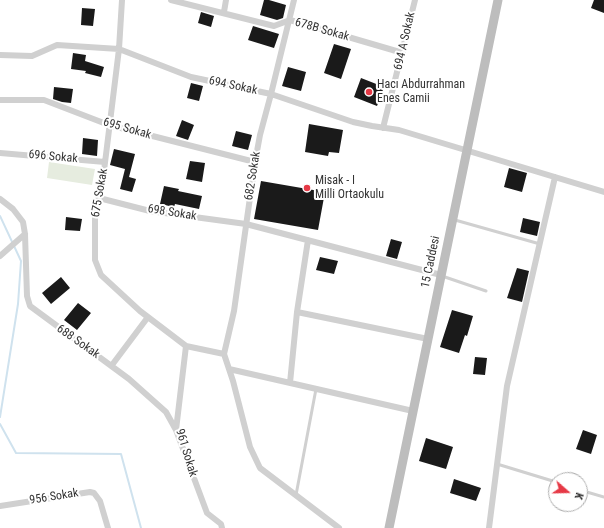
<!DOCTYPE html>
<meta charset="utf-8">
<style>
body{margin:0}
#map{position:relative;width:604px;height:528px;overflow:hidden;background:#fff;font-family:"Roboto Condensed",sans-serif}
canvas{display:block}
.north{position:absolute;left:548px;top:472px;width:40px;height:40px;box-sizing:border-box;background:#fff;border:1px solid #adadad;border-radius:50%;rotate:110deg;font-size:11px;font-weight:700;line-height:16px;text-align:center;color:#333}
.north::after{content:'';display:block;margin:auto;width:14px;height:18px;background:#e63946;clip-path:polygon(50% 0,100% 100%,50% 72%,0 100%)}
</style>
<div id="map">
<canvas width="604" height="528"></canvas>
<div class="north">K</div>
</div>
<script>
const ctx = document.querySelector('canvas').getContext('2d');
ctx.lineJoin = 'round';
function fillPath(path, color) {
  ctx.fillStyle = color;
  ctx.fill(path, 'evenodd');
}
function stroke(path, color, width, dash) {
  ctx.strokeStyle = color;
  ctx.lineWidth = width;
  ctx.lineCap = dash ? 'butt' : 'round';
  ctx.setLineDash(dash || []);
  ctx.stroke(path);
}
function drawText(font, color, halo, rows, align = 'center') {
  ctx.font = font + ' "Roboto Condensed",sans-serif';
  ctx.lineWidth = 4;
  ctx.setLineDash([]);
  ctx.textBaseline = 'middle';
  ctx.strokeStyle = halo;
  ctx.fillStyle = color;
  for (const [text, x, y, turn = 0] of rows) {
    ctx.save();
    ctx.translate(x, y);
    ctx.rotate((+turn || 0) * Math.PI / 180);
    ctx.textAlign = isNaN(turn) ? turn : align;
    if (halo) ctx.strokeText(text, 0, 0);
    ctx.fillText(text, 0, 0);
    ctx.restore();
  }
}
const green = new Path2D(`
 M49,162L95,169L92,185L47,178Z`);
const stream = new Path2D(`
 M0,216L21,261L18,304L0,417
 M0,424L16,453L121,454L141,528`);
const building = new Path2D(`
 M264,0H269L286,5L283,18L277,20L260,15Z
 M594,0H604V13L591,8Z
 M82,8L95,9L93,26L81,25Z
 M201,12L214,16L211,27L198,23Z
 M253,26L279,34L274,48L248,40Z
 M334,44L351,49L341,79L324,73Z
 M73,53L86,55L85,61L104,67L101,77L85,73L86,71L71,69Z
 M288,67L306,72L301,91L282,86Z
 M361,78L384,87L377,106L354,97Z
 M191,83L203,86L199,101L187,98Z
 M54,87L73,89L71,103L62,102L53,99Z
 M182,120L194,125L188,140L176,136Z
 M309,124L343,130L339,153L329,152L328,156L305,152Z
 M236,131L252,135L248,150L232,146Z
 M83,138L98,140L97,156L82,154Z
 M114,149L135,154L129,177L136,179L132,192L120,189L125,169L110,165Z
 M190,161L205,163L202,182L186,179Z
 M509,168L527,173L522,192L504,187Z
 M261,181L325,192L318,230L254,219Z
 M164,186L179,189L178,191L202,196L199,209L175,204L174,207L160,204Z
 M66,217L82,219L80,231L65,230Z
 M523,218L540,222L537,236L520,232Z
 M391,239L402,242L397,259L386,256Z
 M320,257L338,261L334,274L316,270Z
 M517,268L529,271L522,302L507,298Z
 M61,277L70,288L51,304L42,293Z
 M78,303L91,313L77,330L64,320Z
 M452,310L473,316L467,336L465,335L459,353L440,347Z
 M475,357L487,358L485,375L473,374Z
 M583,430L597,435L591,454L576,449Z
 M426,438L453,447L446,469L419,461Z
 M454,479L481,488L476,501L450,493Z`);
const lane = new Path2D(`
 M455,220L540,244
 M442,276L486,291
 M497,464L556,482
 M580,490L604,497
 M296,495L316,389`);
const street = new Path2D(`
 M122,0L119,49L102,187L95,209V260L101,275L140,311L186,346L224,354
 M171,0L274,26L290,20L403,53
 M224,12L226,0
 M0,55L32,56L57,45L119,49L191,77L271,94L353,122L372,126L399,130L604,192
 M0,100H44L109,125L255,162
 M383,128L415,0
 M0,153L105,162
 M99,198L150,211L246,224L441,275
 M0,199L13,209L23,222L25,234L27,296L30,306L129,379L166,412L176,430
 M0,256L25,234
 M297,312L428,339
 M186,346L176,430L207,513L221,524L222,528
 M224,354L234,311L255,162L260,135L271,94L294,0
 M224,354L233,381L250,447L260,468L339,528
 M112,365L148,317
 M229,369L413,411
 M290,383L297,312L308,240
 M0,506L90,492L94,493L100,501L108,528
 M489,528L507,386L555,177`);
const secondary = new Path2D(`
 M389,528L498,0`);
const markers = [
 [369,92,4,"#e63946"],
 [307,188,4,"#e63946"]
];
const streetNames = [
 ["678B Sokak",322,30,16],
 ["694 A Sokak",405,41,-77],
 ["694 Sokak",233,86,12],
 ["695 Sokak",127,129,16],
 ["696 Sokak",53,157,5],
 ["682 Sokak",253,176,-81],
 ["675 Sokak",100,193,-80],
 ["698 Sokak",172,213,9],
 ["15 Caddesi",431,262,-78],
 ["688 Sokak",78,342,35],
 ["961 Sokak",186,453,73],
 ["956 Sokak",54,497,-9]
];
const poiNames = [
 ["Hacı Abdurrahman",377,85],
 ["Enes Camii",377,99],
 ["Misak - I",315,181],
 ["Milli Ortaokulu",315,195]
];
fillPath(green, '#e6ecdf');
stroke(stream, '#cfe2ee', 2);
fillPath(building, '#1a1a1a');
stroke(lane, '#d0d0d0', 3);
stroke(street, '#d0d0d0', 6);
stroke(secondary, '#bdbdbd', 9);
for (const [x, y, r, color] of markers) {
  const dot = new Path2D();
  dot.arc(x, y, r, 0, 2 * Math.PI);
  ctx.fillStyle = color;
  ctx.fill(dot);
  stroke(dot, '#fff', 1.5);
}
drawText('12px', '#333', '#fff', streetNames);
drawText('12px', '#333', '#fff', poiNames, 'left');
</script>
